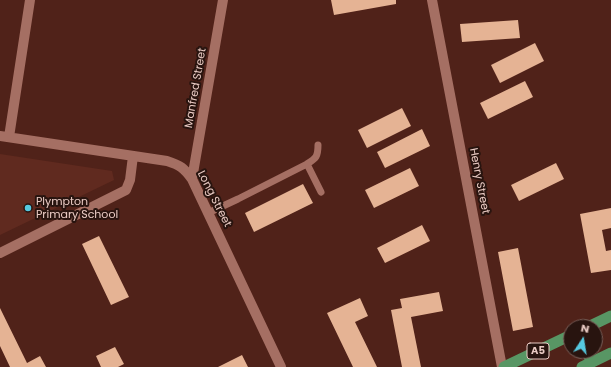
<!DOCTYPE html>
<style>
body{margin:0}
#map{position:relative;width:611px;height:367px;overflow:hidden;background:#502219;font-family:Poppins,sans-serif}
canvas{display:block}
.north{position:absolute;left:563px;top:319px;width:40px;height:40px;box-sizing:border-box;background:#28140f;border:1px solid #765d57;border-radius:50%;rotate:12deg;font-size:11px;font-weight:700;line-height:16px;text-align:center;color:#eacbc4}
.north::after{content:'';display:block;margin:auto;width:14px;height:18px;background:#56c9e0;clip-path:polygon(50% 0,100% 100%,50% 72%,0 100%)}
</style>
<div id="map">
<canvas width="611" height="367"></canvas>
<div class="north">N</div>
</div>
<script>
const ctx = document.querySelector('canvas').getContext('2d');
ctx.lineJoin = 'round';
function fillPath(path, color) {
  ctx.fillStyle = color;
  ctx.fill(path, 'evenodd');
}
function stroke(path, color, width, dash) {
  ctx.strokeStyle = color;
  ctx.lineWidth = width;
  ctx.lineCap = dash ? 'butt' : 'round';
  ctx.setLineDash(dash || []);
  ctx.stroke(path);
}
function drawText(font, color, halo, rows, align = 'center') {
  ctx.font = font + ' Poppins,sans-serif';
  ctx.lineWidth = 4;
  ctx.setLineDash([]);
  ctx.textBaseline = 'middle';
  ctx.strokeStyle = halo;
  ctx.fillStyle = color;
  for (const [text, x, y, turn = 0] of rows) {
    ctx.save();
    ctx.translate(x, y);
    ctx.rotate((+turn || 0) * Math.PI / 180);
    ctx.textAlign = isNaN(turn) ? turn : align;
    if (halo) ctx.strokeText(text, 0, 0);
    ctx.fillText(text, 0, 0);
    ctx.restore();
  }
}
const built = new Path2D(`
 M0,154L112,171L114,180L0,235Z`);
const building = new Path2D(`
 M331,0H396V4L334,15Z
 M518,20L520,38L462,42L460,24Z
 M535,43L544,61L500,83L491,65Z
 M525,81L533,97L488,119L480,103Z
 M402,108L411,126L367,148L358,130Z
 M422,129L430,146L385,168L377,152Z
 M556,163L564,179L519,201L511,185Z
 M410,168L419,186L374,208L365,190Z
 M303,184L313,203L254,232L245,213Z
 M611,208V228L602,230L606,251L611,250V270L591,273L580,214Z
 M422,225L430,241L385,263L377,248Z
 M99,236L129,297L111,305L82,244Z
 M518,248L533,327L513,331L498,252Z
 M439,292L443,311L411,317L421,367H402L391,310L402,308L400,299Z
 M360,298L368,316L355,322L377,367H353L327,313Z
 M0,308L27,363L40,356L46,367H10L0,346Z
 M115,347L124,364L118,367H101L96,356Z
 M242,355L248,367H218Z`);
const service = new Path2D(`
 M307,164C316,158 318,157 318,145
 M208,213L238,199L307,164L321,192`);
const minor = new Path2D(`
 M432,0L502,367
 M0,136L167,161C180,165 184,168 192,179L281,367
 M9,137L30,0
 M192,179L223,0
 M0,253L126,190L130,180L133,156`);
const trunk = new Path2D(`
 M588,327L611,316
 M586,351L592,362
 M504,367L571,335
 M582,367L611,353`);
const markers = [
 [28,208,4,"#56c9e0"]
];
const shields = [
 [538,351,22]
];
const shieldNames = [
 ["A5",538,351]
];
const streetNames = [
 ["Manfred Street",196,88,-80],
 ["Henry Street",479,181,79],
 ["Long Street",214,199,63]
];
const poiNames = [
 ["Plympton",36,202],
 ["Primary School",36,215]
];
fillPath(built, '#602a1f');
fillPath(building, '#e5b394');
stroke(service, '#a56f63', 7);
stroke(minor, '#a56f63', 10);
stroke(trunk, '#589664', 11);
for (const [x, y, r, color] of markers) {
  const dot = new Path2D();
  dot.arc(x, y, r, 0, 2 * Math.PI);
  ctx.fillStyle = color;
  ctx.fill(dot);
  stroke(dot, '#28140f', 1.5);
}
for (const [x, y, w] of shields) {
  const box = new Path2D();
  box.roundRect(x - w / 2, y - 8, w, 16, 3);
  ctx.fillStyle = '#28140f';
  ctx.fill(box);
  stroke(box, '#eacbc4', 1);
}
drawText('bold 10px', '#eacbc4', null, shieldNames);
drawText('11px', '#eacbc4', '#28140f', streetNames);
drawText('11px', '#eacbc4', '#28140f', poiNames, 'left');
</script>
